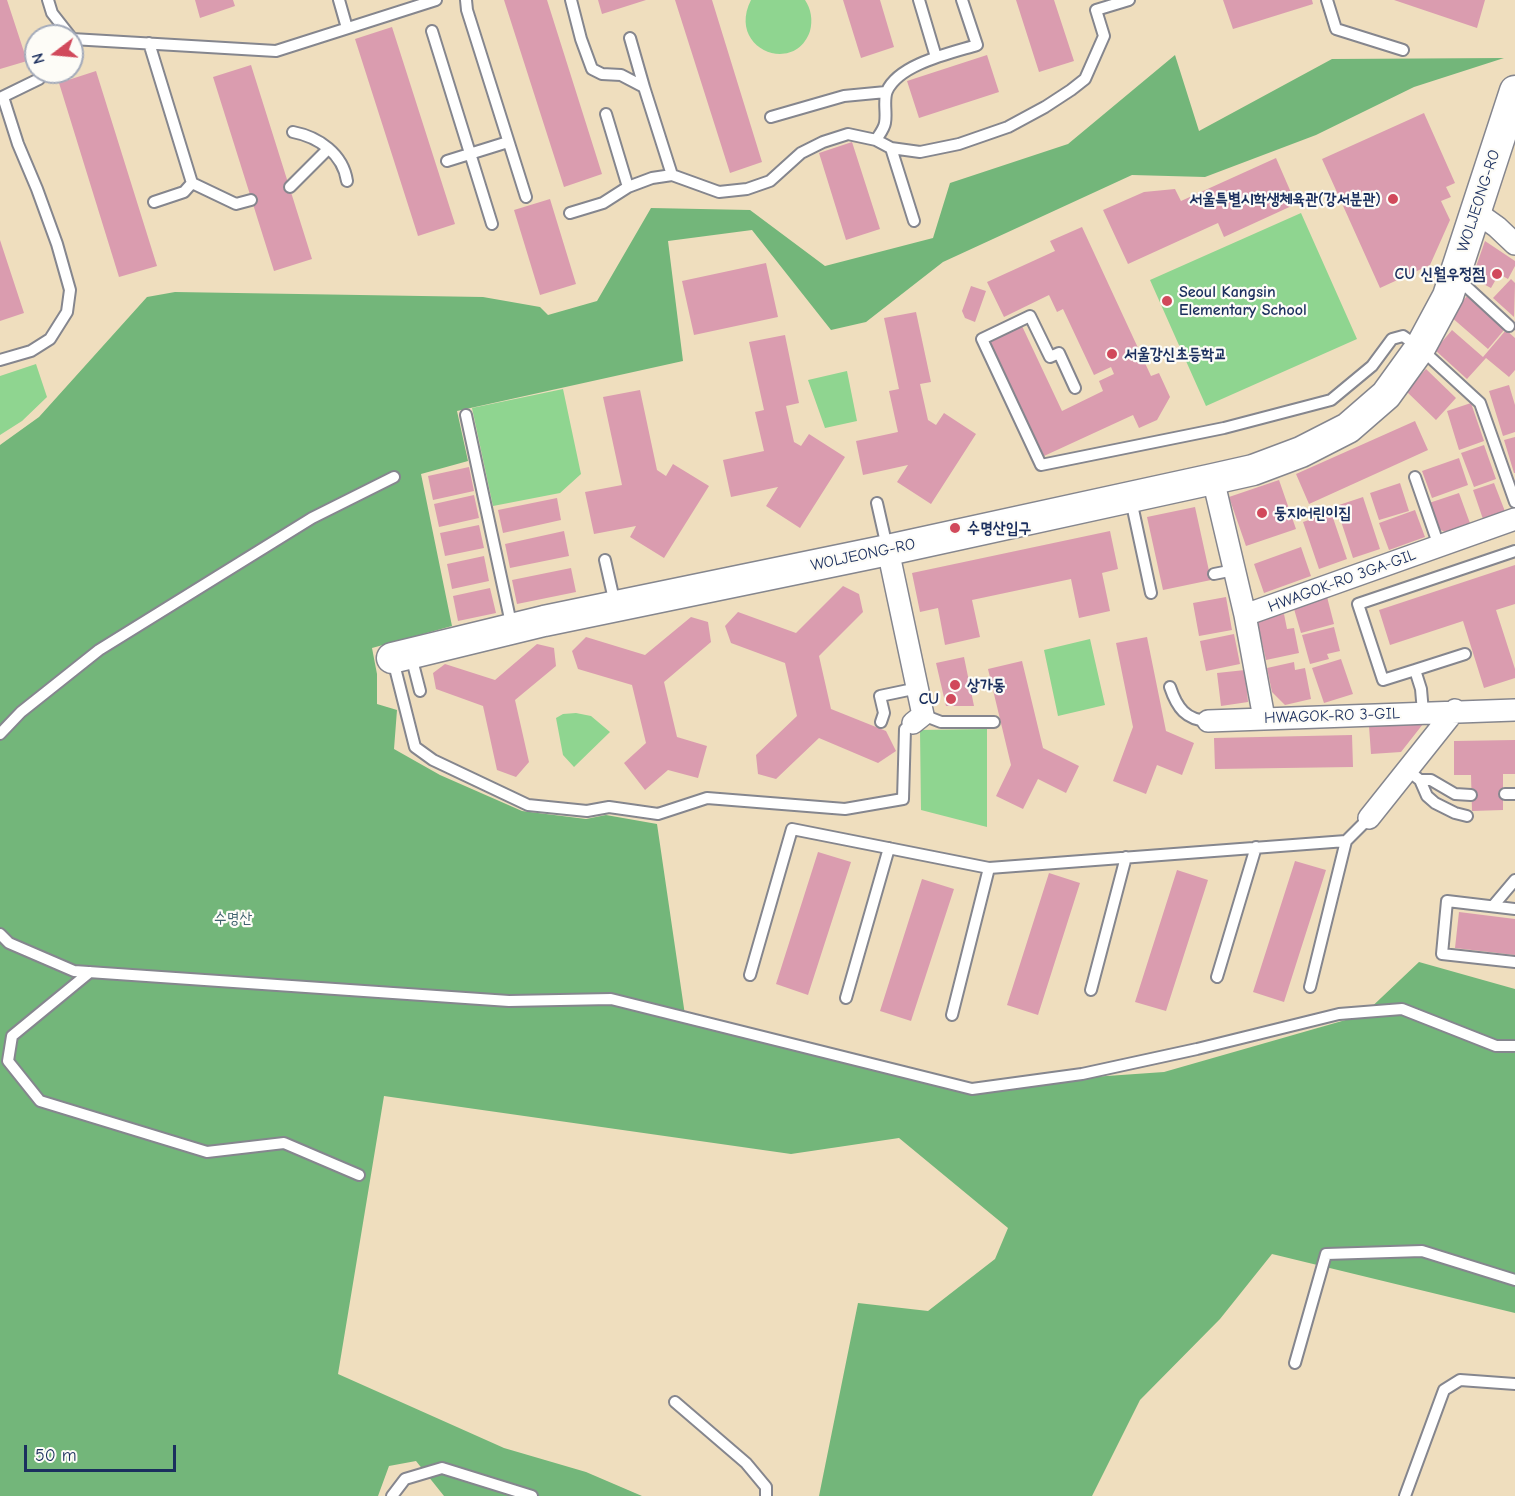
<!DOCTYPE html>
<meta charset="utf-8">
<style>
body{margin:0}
#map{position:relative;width:1515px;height:1496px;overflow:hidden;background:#efdebe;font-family:"Comic Neue",sans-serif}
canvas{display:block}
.north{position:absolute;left:24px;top:24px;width:60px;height:60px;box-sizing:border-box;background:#fdfcf7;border:2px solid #a3aaba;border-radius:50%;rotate:254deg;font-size:16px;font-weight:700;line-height:24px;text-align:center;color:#1b2f5e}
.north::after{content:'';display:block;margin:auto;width:21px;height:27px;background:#d1495b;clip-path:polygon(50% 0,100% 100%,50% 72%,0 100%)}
.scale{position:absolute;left:24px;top:1445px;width:152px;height:27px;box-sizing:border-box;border:3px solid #1b2f5e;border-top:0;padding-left:8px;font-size:18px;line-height:21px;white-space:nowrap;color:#1b2f5e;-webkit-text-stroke:4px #fdfcf7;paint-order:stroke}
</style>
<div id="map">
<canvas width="1515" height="1496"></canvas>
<div class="north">N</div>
<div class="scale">50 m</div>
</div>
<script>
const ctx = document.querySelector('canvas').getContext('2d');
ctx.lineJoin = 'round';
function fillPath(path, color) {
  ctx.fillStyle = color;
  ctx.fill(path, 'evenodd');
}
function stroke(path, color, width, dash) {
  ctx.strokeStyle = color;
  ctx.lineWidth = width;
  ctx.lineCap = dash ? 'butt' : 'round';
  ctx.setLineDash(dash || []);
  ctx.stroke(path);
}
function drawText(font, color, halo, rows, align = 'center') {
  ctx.font = font + ' "Comic Neue","Poor Story",sans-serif';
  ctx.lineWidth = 4.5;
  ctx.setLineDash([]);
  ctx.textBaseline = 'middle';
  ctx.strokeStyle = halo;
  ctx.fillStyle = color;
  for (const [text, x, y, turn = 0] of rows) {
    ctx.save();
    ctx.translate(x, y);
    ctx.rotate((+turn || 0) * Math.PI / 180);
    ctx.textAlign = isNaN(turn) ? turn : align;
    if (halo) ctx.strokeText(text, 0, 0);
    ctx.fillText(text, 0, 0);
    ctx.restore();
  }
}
const green = new Path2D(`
 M751,0H805C811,9 813,20 810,31C795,76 726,49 751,0Z
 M1301,213L1357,339L1206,406L1150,280Z
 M36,364L47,397L22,421L0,435V376Z
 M847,371L857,421L825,428L808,380Z
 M563,389L581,474L560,493L493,506L472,408Z
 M1090,639L1105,705L1058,716L1044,650Z
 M576,713L591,716L610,732L574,767L563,755L556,718L563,714Z
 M987,729V827L921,810L920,730Z`);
const forest = new Path2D(`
 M1175,55L1199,131L1332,59L1504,58L1414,87L1316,135L1205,177L1132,175L943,262L866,322L831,330L752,230L668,241L683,361L457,411L468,461L421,474L452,626L372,648L377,674V704L397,710L394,749L440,775L522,811L586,819L606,815L657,824L686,1022L964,1086L1164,1072L1363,1015L1419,962L1515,989V1313L1272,1254L1220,1319L1140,1400L1092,1496H819L858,1303L928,1311L995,1259L1008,1228L899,1138L791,1154L384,1096L338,1374L504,1448L586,1472L642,1496H444L416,1461L389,1466L378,1496H0V445L39,417L147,297L175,292L483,297L540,307L548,315L597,301L651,208L750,210L825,266L933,238L950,183L1068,144Z`);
const building = new Path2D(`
 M0,0H7L27,61L0,69Z
 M195,0H233L235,6L200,18Z
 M504,0H547L602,174L564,187Z
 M598,0H646L602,14Z
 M675,0H712L762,162L730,173Z
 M843,0H880L894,47L861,58Z
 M1016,0H1054L1074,61L1039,72Z
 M1223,0H1312L1313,4L1233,29Z
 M1394,0H1485L1477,28Z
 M392,27L455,224L418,236L355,39Z
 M987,55L999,92L919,118L907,81Z
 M251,65L312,259L274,271L213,77Z
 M96,71L157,266L119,277L59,83Z
 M1424,113L1455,183L1446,187L1451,197L1441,201L1450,220L1430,265L1380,288L1322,159Z
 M852,142L880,229L846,240L819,153Z
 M1276,158L1296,204L1224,237L1218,223L1128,264L1103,210L1144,192L1175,189L1181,201Z
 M550,199L576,284L540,295L514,210Z
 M1082,227L1151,376L1159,373L1170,397L1157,420L1139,428L1133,415L1044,456L990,341L1022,326L1062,411L1103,391L1099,381L1114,374L1111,367L1094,375L1063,309L1057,312L1049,295L1004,317L987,282L1055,251L1050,241Z
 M0,240L24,313L0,321Z
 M1485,241L1515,261V266L1508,279L1499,274L1491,288L1472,278Z
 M766,263L778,317L694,335L682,281Z
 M1511,279L1515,283L1514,317L1493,298Z
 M971,286L986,291L975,322L965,318L962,311Z
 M1467,296L1504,330L1488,349L1450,316Z
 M916,312L931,382L920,384L928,420L936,425L944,413L976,434L931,504L897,482L908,465L863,475L856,441L898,432L889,391L899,389L884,318Z
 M1452,330L1483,357L1506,330L1515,338V370L1509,377L1486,358L1467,379L1435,350Z
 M785,335L799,403L786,406L794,442L801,446L809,434L845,457L800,528L766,506L778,487L731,497L723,460L764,451L755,412L764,410L749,342Z
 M1426,369L1456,398L1436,420L1406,391Z
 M1509,385L1515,405V432L1503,436L1489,391Z
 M640,390L657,470L666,476L673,464L709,486L664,558L630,537L636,526L594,534L585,492L622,485L603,397Z
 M1471,403L1484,441L1459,450L1447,411Z
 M1415,421L1428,450L1309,504L1296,474Z
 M1515,437V473H1514L1504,440Z
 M1484,445L1496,479L1474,487L1461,453Z
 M1459,458L1468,485L1432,498L1422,471Z
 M469,467L474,491L433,500L428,476Z
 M1279,480L1296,529L1246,546L1229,497Z
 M1400,483L1409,511L1379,520L1370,493Z
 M1494,483L1506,514L1484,522L1473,490Z
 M1459,493L1471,526L1450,534L1438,529L1429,503Z
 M474,495L479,518L439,527L434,504Z
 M1363,497L1380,549L1353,558L1336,506Z
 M557,498L561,520L503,533L498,510Z
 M1195,507L1211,580L1163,590L1147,517Z
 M1415,510L1425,537L1389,550L1379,523Z
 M1331,512L1347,559L1319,569L1303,522Z
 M479,525L484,548L445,556L440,533Z
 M564,531L569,556L510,568L505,544Z
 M1110,531L1118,569L1102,573L1110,611L1079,618L1071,579L972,600L980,637L945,645L938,608L920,612L912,573Z
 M1301,547L1311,576L1264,593L1254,564Z
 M484,556L489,581L452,589L447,564Z
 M1515,565V604L1496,610L1515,669V678L1484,688L1463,621L1390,645L1379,610Z
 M571,568L576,592L517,604L512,580Z
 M843,586L859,594L863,612L819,656L831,709L886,731L896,751L878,763L819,738L776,779L758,774L756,755L797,716L785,663L731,643L725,626L738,612L796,633Z
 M490,588L496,613L458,621L453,596Z
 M1326,593L1334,624L1301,633L1292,602Z
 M1226,597L1232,630L1199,636L1193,603Z
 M1284,614L1287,629L1294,628L1299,653L1266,660L1257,620Z
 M691,617L708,622L711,642L664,682L677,737L707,746L698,778L668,770L645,790L624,763L646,743L632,685L578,669L572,651L586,637L645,655Z
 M1334,627L1340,651L1327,654L1329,659L1310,664L1302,635Z
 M1234,634L1240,664L1206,671L1200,641Z
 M1147,637L1166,731L1194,743L1182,775L1157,765L1146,794L1113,781L1133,727L1116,643Z
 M537,644L554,648L556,666L515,700L529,762L516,777L497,770L483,706L436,689L433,673L445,664L495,680Z
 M964,657L974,706H946L936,663Z
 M1341,659L1353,694L1324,703L1312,668Z
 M1022,661L1043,748L1079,766L1066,793L1038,779L1023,809L996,796L1011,765L988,669Z
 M1294,662L1295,670L1305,668L1311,699L1285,705L1272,692L1267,668Z
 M1245,670L1248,702L1221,706L1217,673Z
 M1423,724L1401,752L1371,754L1369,726Z
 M1352,735L1353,767L1215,769L1214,738Z
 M1515,740V774H1503V810L1472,811L1471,775H1454V741Z
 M818,852L851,862L808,995L776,984Z
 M1295,861L1326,870L1284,1002L1253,992Z
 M1177,870L1208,880L1166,1011L1135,1002Z
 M1049,873L1080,883L1038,1015L1007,1005Z
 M922,879L954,889L911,1021L880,1011Z
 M1459,912L1515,919V955L1455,948Z`);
const lane = new Path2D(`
 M48,0L52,13L70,36
 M339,0L347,28
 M466,0L467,10L526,197
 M571,0L581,39L592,69L602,74L621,75L644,87L672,175
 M919,0L936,57
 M1327,0L1336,29L1403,50
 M432,31L492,224
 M630,38L644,87
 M72,39L276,51L436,0
 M149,43L192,183L236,204L251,200
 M0,98L39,79L45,72
 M606,114L628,187
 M771,117L844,96L886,92
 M293,132C319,137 343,154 347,181
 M876,140C879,135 884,129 885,123C887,113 883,100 887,91C899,64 951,53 977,45L962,0
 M891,148L914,221
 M447,161L508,142
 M290,187L328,149
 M154,202L184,192L192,183
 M570,213L603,203L628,187L652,178L672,175L719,192L747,189L770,181L801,153L823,142L848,134L876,140L891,148L920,152L959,144L1008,127L1045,107L1071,90L1085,79L1104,36L1096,10L1129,0
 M1457,278L1509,326
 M0,360L31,351L50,339L67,312L70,290L57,244L37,189L18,144L3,97
 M1075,388L1059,353L1050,357L1030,316L982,339L1041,465L1224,428L1331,400L1372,366L1392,339L1403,336L1420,348L1480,403L1515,502
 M466,415L512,628
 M1415,477L1439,546
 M1131,500L1151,593
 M877,503L887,547
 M605,560L615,604
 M1214,574L1234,570
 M411,656L420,691
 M393,660L415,747L433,760L528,805L587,811L609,807L658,814L707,798L845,809L903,799L905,729L913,723
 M1415,670L1465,654
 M1170,687C1177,708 1186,720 1208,721
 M1423,712L1421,689L1415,670L1383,680L1358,604L1515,551
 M923,715L941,722H994
 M881,722L884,713L880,696L918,688
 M0,734L21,712L99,650L312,518L394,477
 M1407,770L1420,780L1427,796L1435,803L1455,813L1467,816
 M1420,780H1431L1455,794L1471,795
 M1505,794H1515
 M1493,906L1515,880
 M1515,909L1447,901L1442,954L1515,962
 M0,934L9,943L74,971L509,1001L611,999L972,1089L1082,1074L1197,1049L1339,1014L1402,1009L1496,1046H1515
 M90,972L12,1036L8,1061L40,1101L207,1152L284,1143L359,1175
 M750,975L792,829L989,868L1346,841L1369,818
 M1217,977L1256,847
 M1310,987L1346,841
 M1091,990L1126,857
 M846,998L889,848
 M952,1015L989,868
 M1295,1363L1326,1254L1422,1251L1515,1280
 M675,1402L746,1463L766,1487V1496
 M392,1496L405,1479L442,1468L532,1496
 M1405,1496L1444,1390L1460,1380L1515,1384`);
const street = new Path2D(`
 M1476,212L1497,227L1515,244
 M1213,479L1245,615L1264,718
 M888,550L923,715L913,723
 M1245,615L1515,519
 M1208,721L1515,710
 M1369,818L1455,710`);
const secondary = new Path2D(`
 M392,658L544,621L888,550L1213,479L1253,470L1301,452L1348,428L1386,395L1420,348L1448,296L1515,91`);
const markers = [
 [1393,199,6,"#d1495b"],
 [1497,274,6,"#d1495b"],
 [1167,301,6,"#d1495b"],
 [1112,354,6,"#d1495b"],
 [1262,513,6,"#d1495b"],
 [955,528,6,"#d1495b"],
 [955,685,6,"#d1495b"],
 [951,699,6,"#d1495b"]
];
const poiNames = [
 ["서울특별시학생체육관(강서분관)",1381,199,"right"],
 ["CU 신월우정점",1485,274,"right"],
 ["Seoul Kangsin",1179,292],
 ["Elementary School",1179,310],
 ["서울강신초등학교",1124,354],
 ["둥지어린이집",1274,513],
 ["수명산입구",967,528],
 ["상가동",967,685],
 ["CU",939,699,"right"]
];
const streetNames = [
 ["WOLJEONG-RO",1479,201,-72],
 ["WOLJEONG-RO",863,555,-12],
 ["HWAGOK-RO 3GA-GIL",1342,581,-20],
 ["HWAGOK-RO 3-GIL",1332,716,-2]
];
const parkNames = [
 ["수명산",233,918]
];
fillPath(green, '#8fd590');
fillPath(forest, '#73b67a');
fillPath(building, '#da9caf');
stroke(lane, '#85868e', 14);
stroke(street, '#85868e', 24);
stroke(secondary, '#85868e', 33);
stroke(lane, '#fff', 10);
stroke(street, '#fff', 21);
stroke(secondary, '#fff', 30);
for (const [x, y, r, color] of markers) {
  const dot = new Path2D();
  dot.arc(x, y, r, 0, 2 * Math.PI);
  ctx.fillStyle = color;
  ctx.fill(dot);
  stroke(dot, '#fdfcf7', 2);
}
drawText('bold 16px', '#1b2f5e', '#fdfcf7', poiNames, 'left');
drawText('16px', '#1b2f5e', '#fdfcf7', streetNames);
drawText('16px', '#3e616d', '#fdfcf7', parkNames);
</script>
